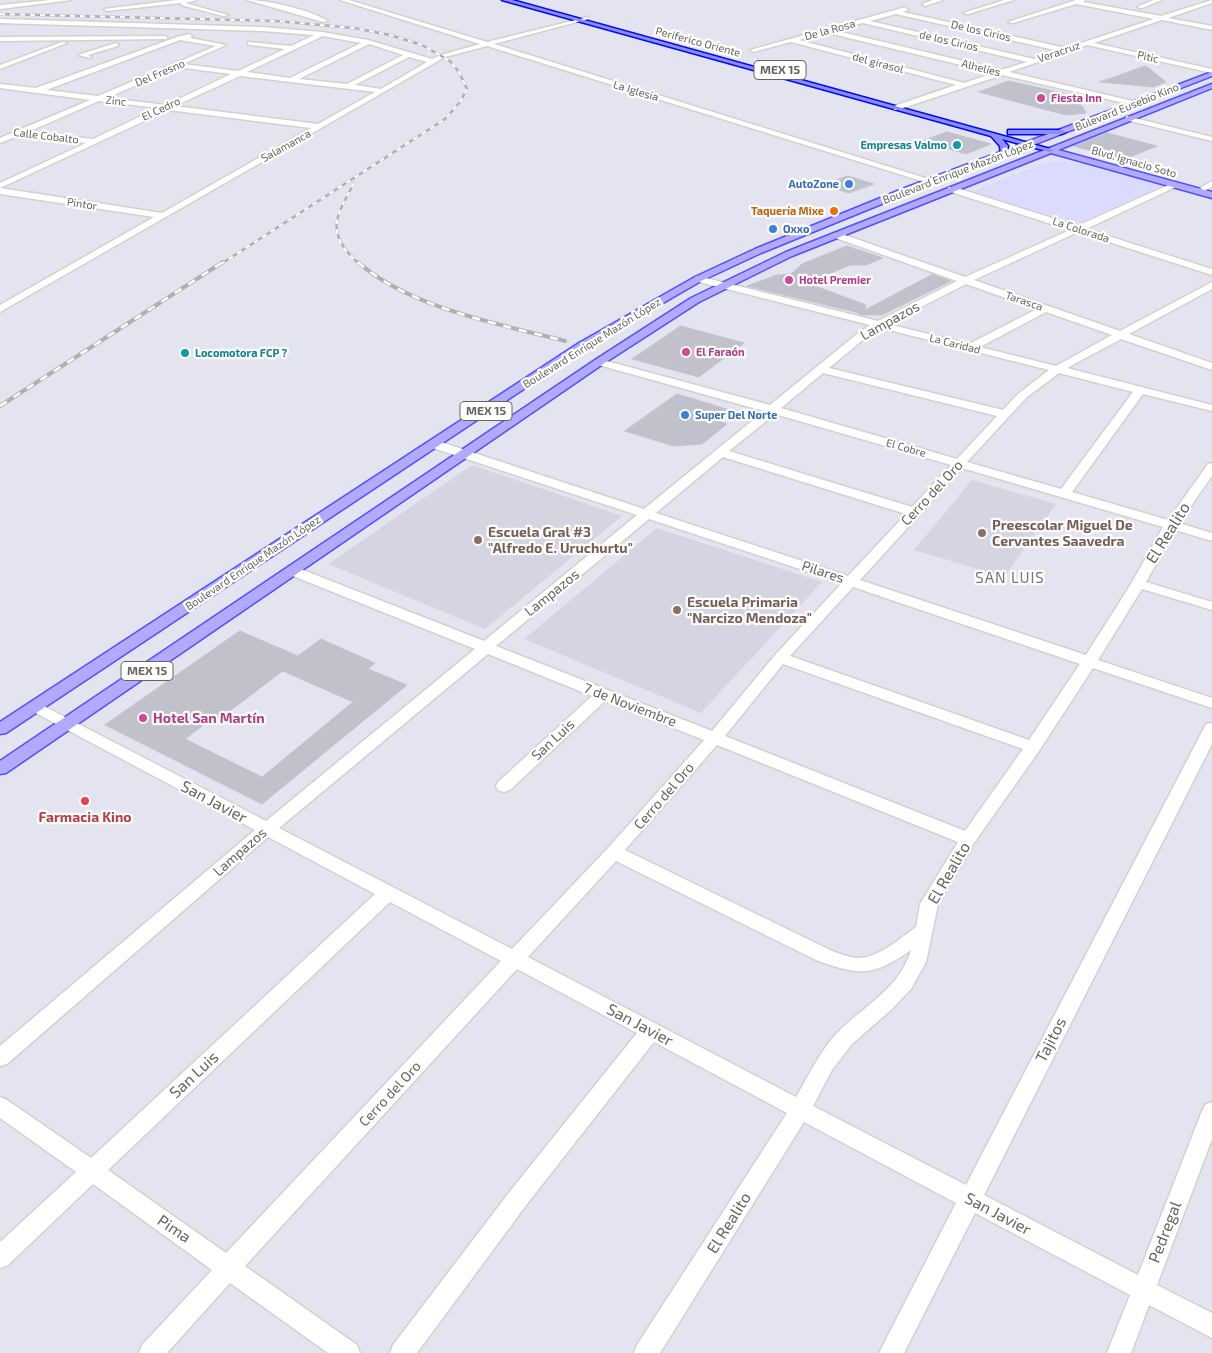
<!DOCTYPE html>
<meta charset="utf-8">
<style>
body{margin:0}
canvas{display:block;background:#e4e4f0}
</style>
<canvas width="1212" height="1353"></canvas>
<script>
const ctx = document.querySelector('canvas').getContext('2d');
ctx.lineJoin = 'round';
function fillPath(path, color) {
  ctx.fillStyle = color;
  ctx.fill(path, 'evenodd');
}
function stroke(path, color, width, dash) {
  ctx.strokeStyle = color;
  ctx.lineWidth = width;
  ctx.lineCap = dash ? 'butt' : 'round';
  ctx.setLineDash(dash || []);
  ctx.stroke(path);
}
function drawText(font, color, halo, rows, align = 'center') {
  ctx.font = font + ' "Exo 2",sans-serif';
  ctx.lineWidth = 4.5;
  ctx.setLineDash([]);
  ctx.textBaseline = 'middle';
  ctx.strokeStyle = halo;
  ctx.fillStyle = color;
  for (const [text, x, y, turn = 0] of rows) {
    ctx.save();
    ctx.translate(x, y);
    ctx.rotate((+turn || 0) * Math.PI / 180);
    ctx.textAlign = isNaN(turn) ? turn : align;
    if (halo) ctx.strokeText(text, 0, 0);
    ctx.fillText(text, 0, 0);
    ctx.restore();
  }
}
const commercial = new Path2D(`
 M1054,161L1082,164L1163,186L1082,224L971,192L1041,164Z`);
const education = new Path2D(`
 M472,465L622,516L485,629L328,564Z
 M972,480L1056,504L1004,577L914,550Z
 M657,528L822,582L701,713L524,639Z`);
const building = new Path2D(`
 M1146,66L1166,82L1153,87L1100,82Z
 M1009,81L1076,96L1086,113L1066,115L979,92Z
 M947,132L991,144L966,154L922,141Z
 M1107,133L1157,146L1123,160L1074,146Z
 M848,176L874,184L849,193L823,185Z
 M847,246L883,258L866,265H850L807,283L866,305L865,310L933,274L951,281L882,315H862L857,314L859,313L747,286L777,275L791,274L802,264Z
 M681,326L744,343L699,377L632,359Z
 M677,394L730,410L716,420L727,424L702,444L673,446L625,431Z
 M240,631L298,656L321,639L375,663L368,669L407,685L262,804L105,725ZM283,671L353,702L262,777L185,739L214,717L219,719Z`);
const minor = new Path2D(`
 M51,0H71L0,9V5Z
 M177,0H197L185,3L228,15L223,16L181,5V3L107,11L104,9Z
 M247,0C268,0 311,10 328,21L323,22Z
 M340,0H349L487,42L588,17V19L494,44L935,181L928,183L487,46L445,57L0,312V305L154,217L0,194V183L86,143L20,135L0,143V138L90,100L0,88V84L36,88L177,37L189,34L192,36L190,38L226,45L183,64L238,71L285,49L250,45L248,44V42L291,46L314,35L262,31L0,23V19L262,27L322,32L368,40L432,59L441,55L480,44ZM323,36L361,43L290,78L247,72ZM180,40L216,46L98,96L46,90ZM369,44L403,55L347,84L299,79ZM409,57L427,62L381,89L355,85ZM177,67L231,74L166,105L107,98ZM240,76L375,92L318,124L175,106ZM99,101L158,108L93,139L28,132ZM168,110L311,128L162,213L0,188Z
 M933,0H943L925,6L922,4Z
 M1005,0H1014L968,14L963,13Z
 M1076,0H1085L1083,2L1161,16L1212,0V3L1168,18L1212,26V30L1162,20L1094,43L1212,69V73L1087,45L1009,72L1137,102V106L1002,75L897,110H894V106L956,85L791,42L753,52L750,50L906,7L908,10L903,12L1066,48L1154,19L1076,4L1013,23L1008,22ZM896,14L1059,51L1034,59L870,21ZM863,23L1027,62L1001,70L833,30ZM826,32L828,33L994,73L964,83L799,40Z
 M1153,0H1162L1142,8L1137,7Z
 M165,36L167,37V39L0,41V37Z
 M62,42L67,43L0,69V65Z
 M116,43L118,44V46L88,55L91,57L90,58L78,55Z
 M1126,116L1212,137V141L1126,120Z
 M1212,181V187L1204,191L1200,188Z
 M1173,183L1180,185L1086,229L1212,269V275L1078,232L974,280L1120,331L1212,282V289L1129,334L1212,363V370L1121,339L1067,368L1212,405V411L1143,394L1072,492L1168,520L1208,464L1212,463V476L1179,523L1212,533V541L1175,530L1146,582L1212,602V610L1142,589L1098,660L1212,698V708L1093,668L1039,751L974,843L938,904L926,962L911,989L891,1010L852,1044L832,1070L813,1106L966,1185L1204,728L1206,724L1212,723V744L984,1195L1138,1275L1202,1111L1205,1105L1212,1102V1139L1157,1285L1212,1313V1338L1149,1305L1131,1353H1107L1130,1295L975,1213L904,1353H879L956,1203L804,1122L660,1353H634L637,1345L787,1113L654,1042L527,1204L417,1353H390L393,1345L511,1190L637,1033L517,969L245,1266L357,1345L360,1353H328L230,1283L167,1353H139L142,1345L212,1270L93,1184L8,1265L0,1268V1242L76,1172L0,1118V1097L7,1100L91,1158L375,894L268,837L7,1064L0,1066V1046L255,830L30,710L27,707L30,704H40L266,821L475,649L288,574L286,571L288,568H298L484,641L637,515L430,447L428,444L430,441H438L644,509L764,411L595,364L594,362L595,360H603L770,405L857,334L870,325L695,281V277L698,276L878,321L957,281L833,237V233H839L965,277L1070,230L948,191V187H954L1077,226ZM966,284L1037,309L969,344L888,324ZM1046,312L1112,335L1056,366L980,347ZM881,328L1049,370L1018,394L1003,410L829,368L865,338ZM823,373L997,416L957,459L781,408ZM1059,373L1133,392L1061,489L967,462L1026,398ZM775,414L951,465L912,507L729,451ZM723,457L906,514L848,576L656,513ZM962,468L1163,527L1131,584L1086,655L860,580ZM649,519L842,583L775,655L712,731L496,646ZM853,587L1080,664L1029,740L790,656ZM488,654L592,696L498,782L496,786L498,790L504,792L510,790L605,701L704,740L608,848L512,949L279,828ZM783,664L1023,749L965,831L725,736ZM717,745L958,842L920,904L916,927C899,939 878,959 856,958C847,957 838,953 830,950L625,850ZM616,861L816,960C860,976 872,977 911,950C900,988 865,1005 838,1032C820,1051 809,1075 796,1097L528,957ZM390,902L501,961L226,1253L108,1170Z`);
const major = new Path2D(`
 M1212,72V76L911,192L761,253L701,281L587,347L6,733L0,734V722L579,343L695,277L755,249L905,188Z
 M1212,84V88L1058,150L1212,192V198L1051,153L792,256L699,302L603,364L6,773L0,774V761L595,360L691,298L786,252Z`);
const highway = new Path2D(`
 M502,0H512L1054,150L1050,152L1002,139L1008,146V154L1001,156L1000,146L991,136Z
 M1008,130H1062L1066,132L1062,134H1008Z`);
const railFar1 = new Path2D(`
 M0,14L276,21L354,28L390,35L422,45L450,61L459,72L467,89L460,102L445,119L221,264
 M354,183C335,218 325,233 359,264`);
const rail = new Path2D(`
 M358,262C407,307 502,325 565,341
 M0,406L223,262`);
const markers = [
 [1041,98,5,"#d1479c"],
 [957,145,5,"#0f9aa8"],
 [849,184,5,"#3f7fe0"],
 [834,211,5,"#e8710a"],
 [773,229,5,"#3f7fe0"],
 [789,280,5,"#d1479c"],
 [686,352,5,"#d1479c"],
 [185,353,5,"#0f9aa8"],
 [685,415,5,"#3f7fe0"],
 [982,533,5,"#8d6e63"],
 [478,540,5,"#8d6e63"],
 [677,610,5,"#8d6e63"],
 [143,718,5,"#d1479c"],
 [85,801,5,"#e0444e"]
];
const farStreetnames = [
 ["De la Rosa",830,30,-15],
 ["De los Cirios",981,31,13],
 ["de los Cirios",949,41,13],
 ["Periferico Oriente",698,42,15],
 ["Veracruz",1059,52,-19],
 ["Pitic",1148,57,12],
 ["del girasol",878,63,15],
 ["Alhelíes",981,68,14],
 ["Del Fresno",160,73,-23],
 ["La Iglesia",636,91,17],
 ["Zinc",116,101,6],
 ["Bulevard Eusebio Kino",1127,107,-22],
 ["El Cedro",161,109,-25],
 ["Calle Cobalto",46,136,7],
 ["Salamanca",286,146,-29],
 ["Blvd. Ignacio Soto",1134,162,16],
 ["Boulevard Enrique Mazón López",958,172,-21],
 ["Pintor",82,204,9],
 ["La Colorada",1081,230,18],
 ["Tarasca",1024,301,19],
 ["Boulevard Enrique Mazón López",592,343,-32],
 ["La Caridad",955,344,14],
 ["El Cobre",906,448,16],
 ["Boulevard Enrique Mazón López",253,563,-34]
];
const farHotelnames = [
 ["Fiesta Inn",1051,98],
 ["Hotel Premier",799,280],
 ["El Faraón",696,352]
];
const farCulturenames = [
 ["Empresas Valmo",947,145],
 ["Locomotora FCP ?",195,353,"left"]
];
const farShopnames = [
 ["AutoZone",839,184,"right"],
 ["Oxxo",783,229],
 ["Super Del Norte",695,415]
];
const farFoodnames = [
 ["Taquería Mixe",824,211]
];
const shields = [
 [780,70,52],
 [486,411,52],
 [147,671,52]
];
const shieldNames = [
 ["MEX 15",780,70],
 ["MEX 15",486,411],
 ["MEX 15",147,671]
];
const streetNames = [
 ["Lampazos",890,321,-29],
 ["Cerro del Oro",932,493,-47],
 ["Pilares",823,572,18],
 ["Lampazos",552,593,-39],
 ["7 de Noviembre",630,705,21],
 ["San Luis",553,740,-43],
 ["Cerro del Oro",664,796,-49],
 ["Lampazos",240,852,-41],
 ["Cerro del Oro",390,1094,-47]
];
const educationNames = [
 ["Preescolar Miguel De",992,525],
 ["Cervantes Saavedra",992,541],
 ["Escuela Gral #3",488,532],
 ["\"Alfredo E. Uruchurtu\"",488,548],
 ["Escuela Primaria",687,602],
 ["\"Narcizo Mendoza\"",687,618]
];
const hotelNames = [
 ["Hotel San Martín",153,718]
];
const healthNames = [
 ["Farmacia Kino",85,817]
];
const neighbourhoodNames = [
 ["SAN LUIS",1010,578]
];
const nearStreetnames = [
 ["El Realito",1168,533,-58],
 ["San Javier",214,802,28],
 ["El Realito",949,873,-60],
 ["San Javier",640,1025,28],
 ["Tajitos",1051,1040,-63],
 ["San Luis",194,1075,-43],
 ["San Javier",998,1214,28],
 ["El Realito",729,1223,-58],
 ["Pima",174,1229,34],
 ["Pedregal",1165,1232,-69]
];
fillPath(commercial, '#dbdaff');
fillPath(education, '#d5d5e2');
fillPath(building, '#c1c1cb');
stroke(building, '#c2c2d5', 1);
stroke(minor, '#d2d2cb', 3);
stroke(major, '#4e51ff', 3);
stroke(highway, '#000bf4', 3);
fillPath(minor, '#fff');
fillPath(major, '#b3aaff');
fillPath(highway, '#8d8cff');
stroke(railFar1, '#b1b0af', 2.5);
stroke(rail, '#b1b0af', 4);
stroke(railFar1, '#fff', 2, [5]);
stroke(rail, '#fff', 2.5, [8]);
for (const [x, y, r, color] of markers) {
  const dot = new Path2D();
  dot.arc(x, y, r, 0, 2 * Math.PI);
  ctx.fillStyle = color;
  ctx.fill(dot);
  stroke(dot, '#fff', 2);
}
drawText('11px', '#66645c', '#fff', farStreetnames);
drawText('bold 11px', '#b23c85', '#fff', farHotelnames, 'left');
drawText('bold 11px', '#0d838f', '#fff', farCulturenames, 'right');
drawText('bold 11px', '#366cbe', '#fff', farShopnames, 'left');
drawText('bold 11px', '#c56008', '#fff', farFoodnames, 'right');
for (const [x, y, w] of shields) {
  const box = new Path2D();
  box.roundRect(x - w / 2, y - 9.5, w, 19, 4);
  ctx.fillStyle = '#fff';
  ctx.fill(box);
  stroke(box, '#66645c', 1);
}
drawText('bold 12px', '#66645c', null, shieldNames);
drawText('14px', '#66645c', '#fff', streetNames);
drawText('bold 14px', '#785e54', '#fff', educationNames, 'left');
drawText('bold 14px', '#b23c85', '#fff', hotelNames, 'left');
drawText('bold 14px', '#be3a42', '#fff', healthNames);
ctx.letterSpacing = '1px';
drawText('15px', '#78756d', '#fff', neighbourhoodNames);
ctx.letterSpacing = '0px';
drawText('16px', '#66645c', '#fff', nearStreetnames);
</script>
